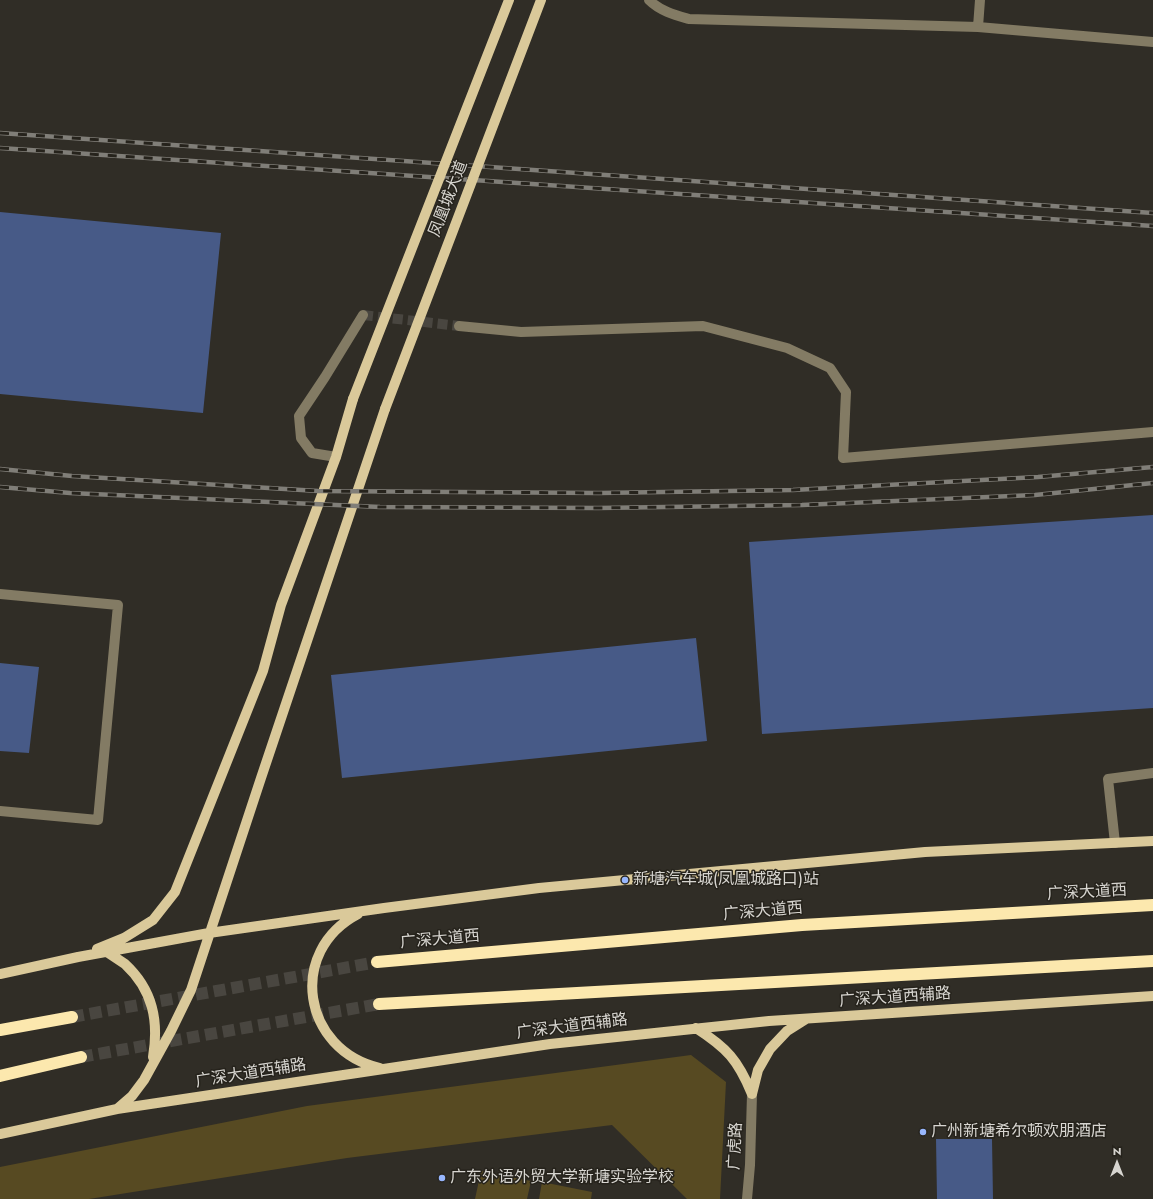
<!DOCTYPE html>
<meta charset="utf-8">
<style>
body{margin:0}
#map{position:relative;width:1153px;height:1199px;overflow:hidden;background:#302d26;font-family:Jost,sans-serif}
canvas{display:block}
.north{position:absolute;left:1097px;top:1143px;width:40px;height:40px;-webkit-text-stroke:3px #26231c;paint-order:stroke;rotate:0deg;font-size:11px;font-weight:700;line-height:16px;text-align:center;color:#d7d5d0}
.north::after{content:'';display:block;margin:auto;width:14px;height:18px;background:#d7d5d0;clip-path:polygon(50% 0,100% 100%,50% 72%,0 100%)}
</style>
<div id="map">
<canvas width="1153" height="1199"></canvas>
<div class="north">N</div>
</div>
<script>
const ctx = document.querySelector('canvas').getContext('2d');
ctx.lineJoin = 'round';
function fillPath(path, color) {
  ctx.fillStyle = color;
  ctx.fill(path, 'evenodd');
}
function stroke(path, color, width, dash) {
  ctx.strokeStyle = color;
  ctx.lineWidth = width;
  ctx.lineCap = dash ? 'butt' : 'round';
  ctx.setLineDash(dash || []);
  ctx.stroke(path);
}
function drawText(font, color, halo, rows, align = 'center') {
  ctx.font = font + ' Jost,"Noto Sans SC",sans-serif';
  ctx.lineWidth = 3;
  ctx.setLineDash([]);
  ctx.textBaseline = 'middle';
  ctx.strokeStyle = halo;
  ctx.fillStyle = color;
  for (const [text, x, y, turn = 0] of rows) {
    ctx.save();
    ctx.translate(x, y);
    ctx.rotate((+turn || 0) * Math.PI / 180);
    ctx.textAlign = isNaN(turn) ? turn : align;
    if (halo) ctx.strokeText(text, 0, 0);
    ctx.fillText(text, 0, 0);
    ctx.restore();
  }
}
const green = new Path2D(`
 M691,1055L726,1082L720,1199H687L612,1125L347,1158L89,1199H0V1167L307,1106Z
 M481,1171L531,1181L527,1199H475Z
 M542,1182L592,1192L591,1199H539Z`);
const building = new Path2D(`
 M0,212L221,233L203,413L0,394Z
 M1153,515V708L762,734L749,542Z
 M696,638L707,741L342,778L331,675Z
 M0,663L39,667L29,753L0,751Z
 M936,1139H992L993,1199H937Z`);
const minorTunnel = new Path2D(`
 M363,315L459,326`);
const highwayTunnel = new Path2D(`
 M72,1017L377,962
 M81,1057L379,1004`);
const minor = new Path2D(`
 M649,0C660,11 675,15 689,19L978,27L1153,42
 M978,27L980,0
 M459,326L521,332L703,326L787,348L830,368L846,392L843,458L1153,432
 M336,457L312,453L301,438L299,416L325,377L363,315
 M0,594L118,605L98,820L0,811
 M1115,843L1108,779L1153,773
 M747,1199L750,1165L752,1094`);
const major = new Path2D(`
 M358,914C287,951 302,1050 380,1068
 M97,949L124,938L153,920L175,892L263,671L281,605L336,457L353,399
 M107,952C113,956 119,960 125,964C153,990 159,1021 153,1057
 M0,974L78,957L209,933L384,908L539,888L925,852L1153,841
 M696,1028C727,1048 738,1060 752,1094
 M752,1094L758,1070L770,1049L787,1031L806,1019
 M117,1109L132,1096L144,1080L171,1031L191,990L261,778L385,409
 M0,1134L117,1109L550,1044L769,1021L1153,996`);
const highway = new Path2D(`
 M377,962L802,925L1153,905
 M379,1004L1153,961
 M0,1030L72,1017
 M0,1076L81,1057`);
const rail = new Path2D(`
 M0,133L1153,213
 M0,148L1153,226
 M0,469L72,476L318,491L599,493L793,490L1038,477L1153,467
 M0,487L70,493L380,507L598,508L802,505L1035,495L1153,483`);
const majorBridge = new Path2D(`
 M353,399L509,0
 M385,409L541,0`);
const markers = [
 [625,880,4,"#97b6fd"],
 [923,1132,4,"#97b6fd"],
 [442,1178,4,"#97b6fd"]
];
const streetNames = [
 ["凤凰城大道",449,199,-69],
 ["广深大道西",1087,893,-3],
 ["广深大道西",763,912,-5],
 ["广深大道西",440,940,-5],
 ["广深大道西辅路",895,998,-4],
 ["广深大道西辅路",572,1027,-7],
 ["广深大道西辅路",251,1074,-9],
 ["广虎路",736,1146,-87]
];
const poiNames = [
 ["新塘汽车城(凤凰城路口)站",633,880],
 ["广州新塘希尔顿欢朋酒店",931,1132],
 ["广东外语外贸大学新塘实验学校",450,1178]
];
fillPath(green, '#574a22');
fillPath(building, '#475a87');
stroke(minorTunnel, '#494640', 10, [10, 5]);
stroke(highwayTunnel, '#494640', 12, [12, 6]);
stroke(minor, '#837b64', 10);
stroke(major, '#dac99a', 10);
stroke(highway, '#fce8ae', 12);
stroke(rail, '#807e78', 4.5);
stroke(rail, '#26231c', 3, [9]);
stroke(majorBridge, '#dac99a', 10);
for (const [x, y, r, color] of markers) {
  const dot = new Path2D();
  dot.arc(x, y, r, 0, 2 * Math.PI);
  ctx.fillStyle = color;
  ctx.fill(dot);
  stroke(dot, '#26231c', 1.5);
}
drawText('16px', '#d7d5d0', '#26231c', streetNames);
drawText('16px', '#d7d5d0', '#26231c', poiNames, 'left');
</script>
